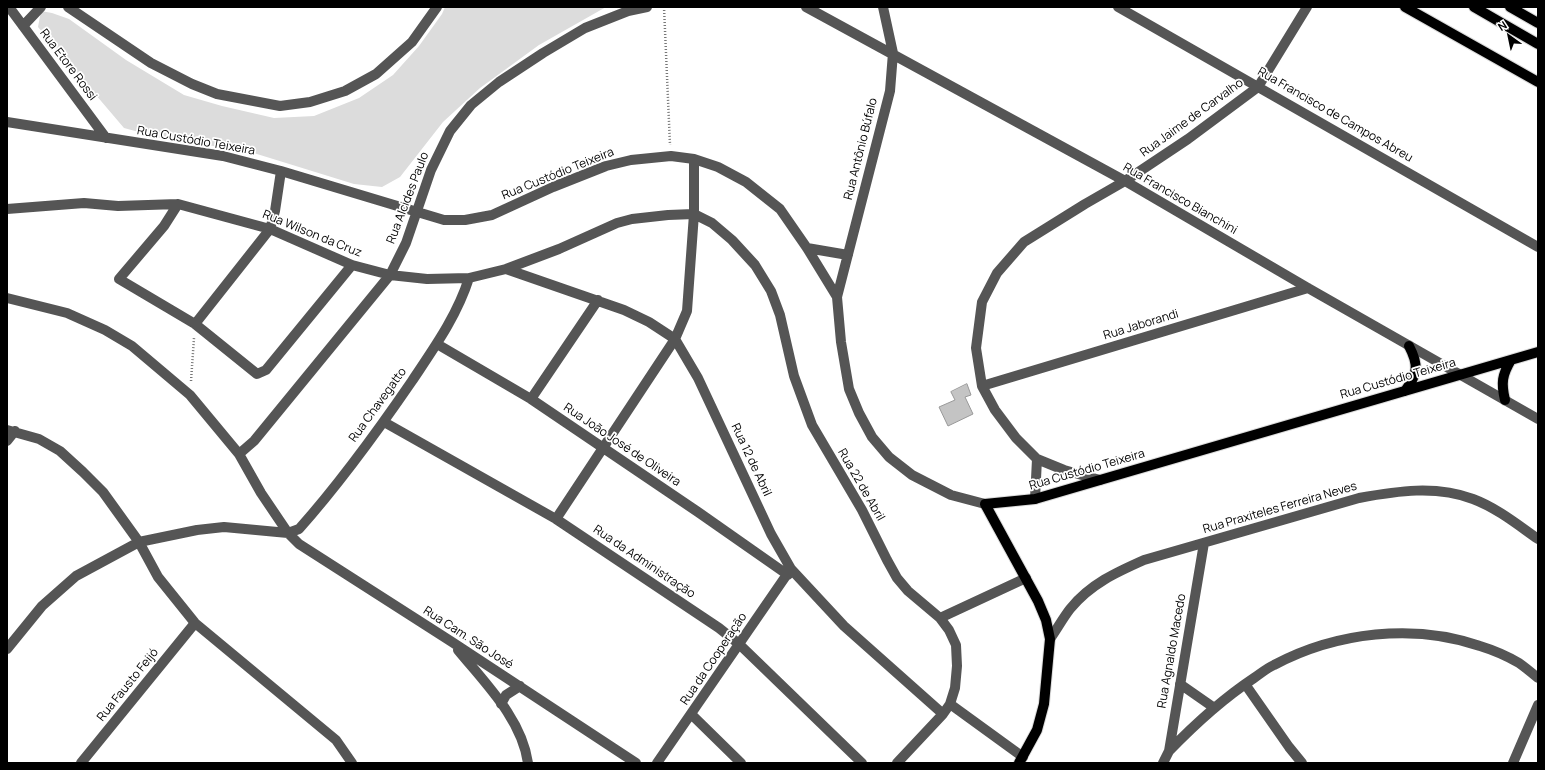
<!DOCTYPE html>
<meta charset="utf-8">
<style>
body{margin:0}
#map{position:relative;width:1545px;height:770px;overflow:hidden;background:#fff;font-family:Manrope,sans-serif}
canvas{display:block}
.frame{position:absolute;inset:0;border:8px solid #000;pointer-events:none}
.north{position:absolute;left:1489px;top:16px;width:40px;height:40px;-webkit-text-stroke:3px #fff;paint-order:stroke;rotate:327deg;font-size:11px;font-weight:700;line-height:16px;text-align:center;color:#000}
.north::after{content:'';display:block;margin:auto;width:14px;height:18px;background:#000;clip-path:polygon(50% 0,100% 100%,50% 72%,0 100%)}
</style>
<div id="map">
<canvas width="1545" height="770"></canvas>
<div class="frame"></div>
<div class="north">N</div>
</div>
<script>
const ctx = document.querySelector('canvas').getContext('2d');
ctx.lineJoin = 'round';
function fillPath(path, color) {
  ctx.fillStyle = color;
  ctx.fill(path, 'evenodd');
}
function stroke(path, color, width, dash) {
  ctx.strokeStyle = color;
  ctx.lineWidth = width;
  ctx.lineCap = dash ? 'butt' : 'round';
  ctx.setLineDash(dash || []);
  ctx.stroke(path);
}
function drawText(font, color, halo, rows, align = 'center') {
  ctx.font = font + ' Manrope,sans-serif';
  ctx.lineWidth = 3.5;
  ctx.setLineDash([]);
  ctx.textBaseline = 'middle';
  ctx.strokeStyle = halo;
  ctx.fillStyle = color;
  for (const [text, x, y, turn = 0] of rows) {
    ctx.save();
    ctx.translate(x, y);
    ctx.rotate((+turn || 0) * Math.PI / 180);
    ctx.textAlign = isNaN(turn) ? turn : align;
    if (halo) ctx.strokeText(text, 0, 0);
    ctx.fillText(text, 0, 0);
    ctx.restore();
  }
}
const green = new Path2D(`
 M445,7H606L539,45L480,88L443,122L400,177L382,187L354,184L244,150L168,140L124,128L38,27L41,11L52,13L69,19L126,60L184,95L222,106L274,118L314,116L359,98L393,75L419,46L442,14Z`);
const building = new Path2D(`
 M967,384L971,395L965,397L973,414L948,426L939,407L955,400L951,392Z`);
const path = new Path2D(`
 M664,7L670,145
 M191,381L194,338`);
const minor = new Path2D(`
 M9,7L106,138
 M68,7L151,63L192,84L217,94L280,106L310,102L345,91L376,74L412,42L437,7
 M806,7L1125,181L1308,288L1538,419
 M1118,7L1538,247
 M23,26L41,7
 M7,122L223,156L281,171L444,220H465L492,215L553,187L606,166L631,160L671,156L694,159L718,167L746,182L780,209L807,248L837,297L841,342L849,389L859,413L872,437L889,457L912,475L951,495L985,504
 M178,204L164,226L119,279L195,324L257,374L266,370L352,265
 M7,209L84,203L118,206L178,204L270,229L352,265L390,275L427,279L469,278L506,269L559,249L617,223L632,219L668,215L694,214L712,223L732,240L755,265L771,291L780,315L794,376L812,425L862,510L887,560L897,578L908,591L940,618L949,630L956,645L957,666L955,688L950,704L943,714L897,763
 M807,248L848,255
 M506,269L624,310L649,322L675,339L698,378L771,534L791,569L844,626L943,714
 M837,297L890,91L893,53L883,7
 M7,298L67,313L105,330L132,346L190,395L239,454L261,493L288,533L299,544L452,642L636,763
 M195,324L270,229L275,211L281,171
 M437,344L531,399L698,512L788,575
 M982,386L1308,288
 M531,399L598,300
 M384,422L556,519L719,628L739,644L862,763
 M7,430L39,439L60,451L83,472L103,492L139,542L158,577L195,623L336,740L352,763
 M7,441L15,431
 M239,454L254,441L390,275L406,243L431,170L450,131L471,105L499,82L543,53L585,28L628,11L647,7
 M1100,480L1064,470L1037,459L1016,438L995,410L982,386L976,348L982,302L997,273L1024,242L1085,204L1125,181L1188,139L1258,87L1307,7
 M1035,499L1037,459
 M556,519L675,339L687,311L694,214V159
 M940,618L1026,578
 M1050,639C1057,629 1063,618 1070,609C1090,584 1117,572 1144,560L1359,498C1397,491 1436,485 1473,499C1497,508 1518,525 1538,539
 M7,649L42,606L76,576L139,542L197,530L224,527L288,533L299,529C340,483 377,432 412,381C434,348 457,316 469,278
 M458,650C485,683 522,719 528,763
 M1180,684L1213,707
 M1245,684L1289,747L1302,763
 M501,704L506,695L520,686
 M950,704L1023,757
 M691,714L741,763
 M1169,751C1196,723 1221,700 1254,678C1260,674 1267,668 1274,665C1336,632 1414,623 1480,646C1493,650 1507,656 1519,663C1526,668 1532,673 1538,678
 M81,763L195,623
 M657,763L790,570
 M1163,763L1169,751L1204,543
 M1513,763L1538,705`);
const major = new Path2D(`
 M1405,7L1538,82
 M1474,7L1538,44
 M1510,7L1538,23
 M1405,391C1418,374 1419,365 1409,346
 M1505,400C1501,383 1502,375 1511,360
 M1019,763L1037,730L1044,704L1050,639L1046,620L1038,601L985,504L1035,499L1538,352`);
const streetNames = [
 ["Rua Etore Rossi",68,65,53],
 ["Rua Francisco de Campos Abreu",1335,115,30],
 ["Rua Jaime de Carvalho",1192,118,-36],
 ["Rua Custódio Teixeira",196,141,10],
 ["Rua Antônio Búfalo",861,149,-76],
 ["Rua Custódio Teixeira",558,174,-22],
 ["Rua Alcides Paulo",408,198,-69],
 ["Rua Francisco Bianchini",1180,199,30],
 ["Rua Wilson da Cruz",312,234,22],
 ["Rua Jaborandi",1141,325,-17],
 ["Rua Custódio Teixeira",1398,379,-16],
 ["Rua Chavegatto",378,405,-54],
 ["Rua João José de Oliveira",622,445,34],
 ["Rua 12 de Abril",751,460,65],
 ["Rua Custódio Teixeira",1087,470,-16],
 ["Rua 22 de Abril",861,485,60],
 ["Rua Praxiteles Ferreira Neves",1280,508,-16],
 ["Rua da Administração",644,562,34],
 ["Rua Cam. São José",468,638,33],
 ["Rua Agnaldo Macedo",1172,651,-80],
 ["Rua da Cooperação",714,659,-56],
 ["Rua Fausto Feijó",128,685,-51]
];
fillPath(green, '#dcdcdc');
fillPath(building, '#c4c4c4');
stroke(building, '#999', 1);
stroke(major, '#dbdbdb', 12);
stroke(path, '#777', 2.5, [1, 2]);
stroke(minor, '#555', 10);
stroke(major, '#000', 10);
drawText('12px', '#000', '#fff', streetNames);
</script>
